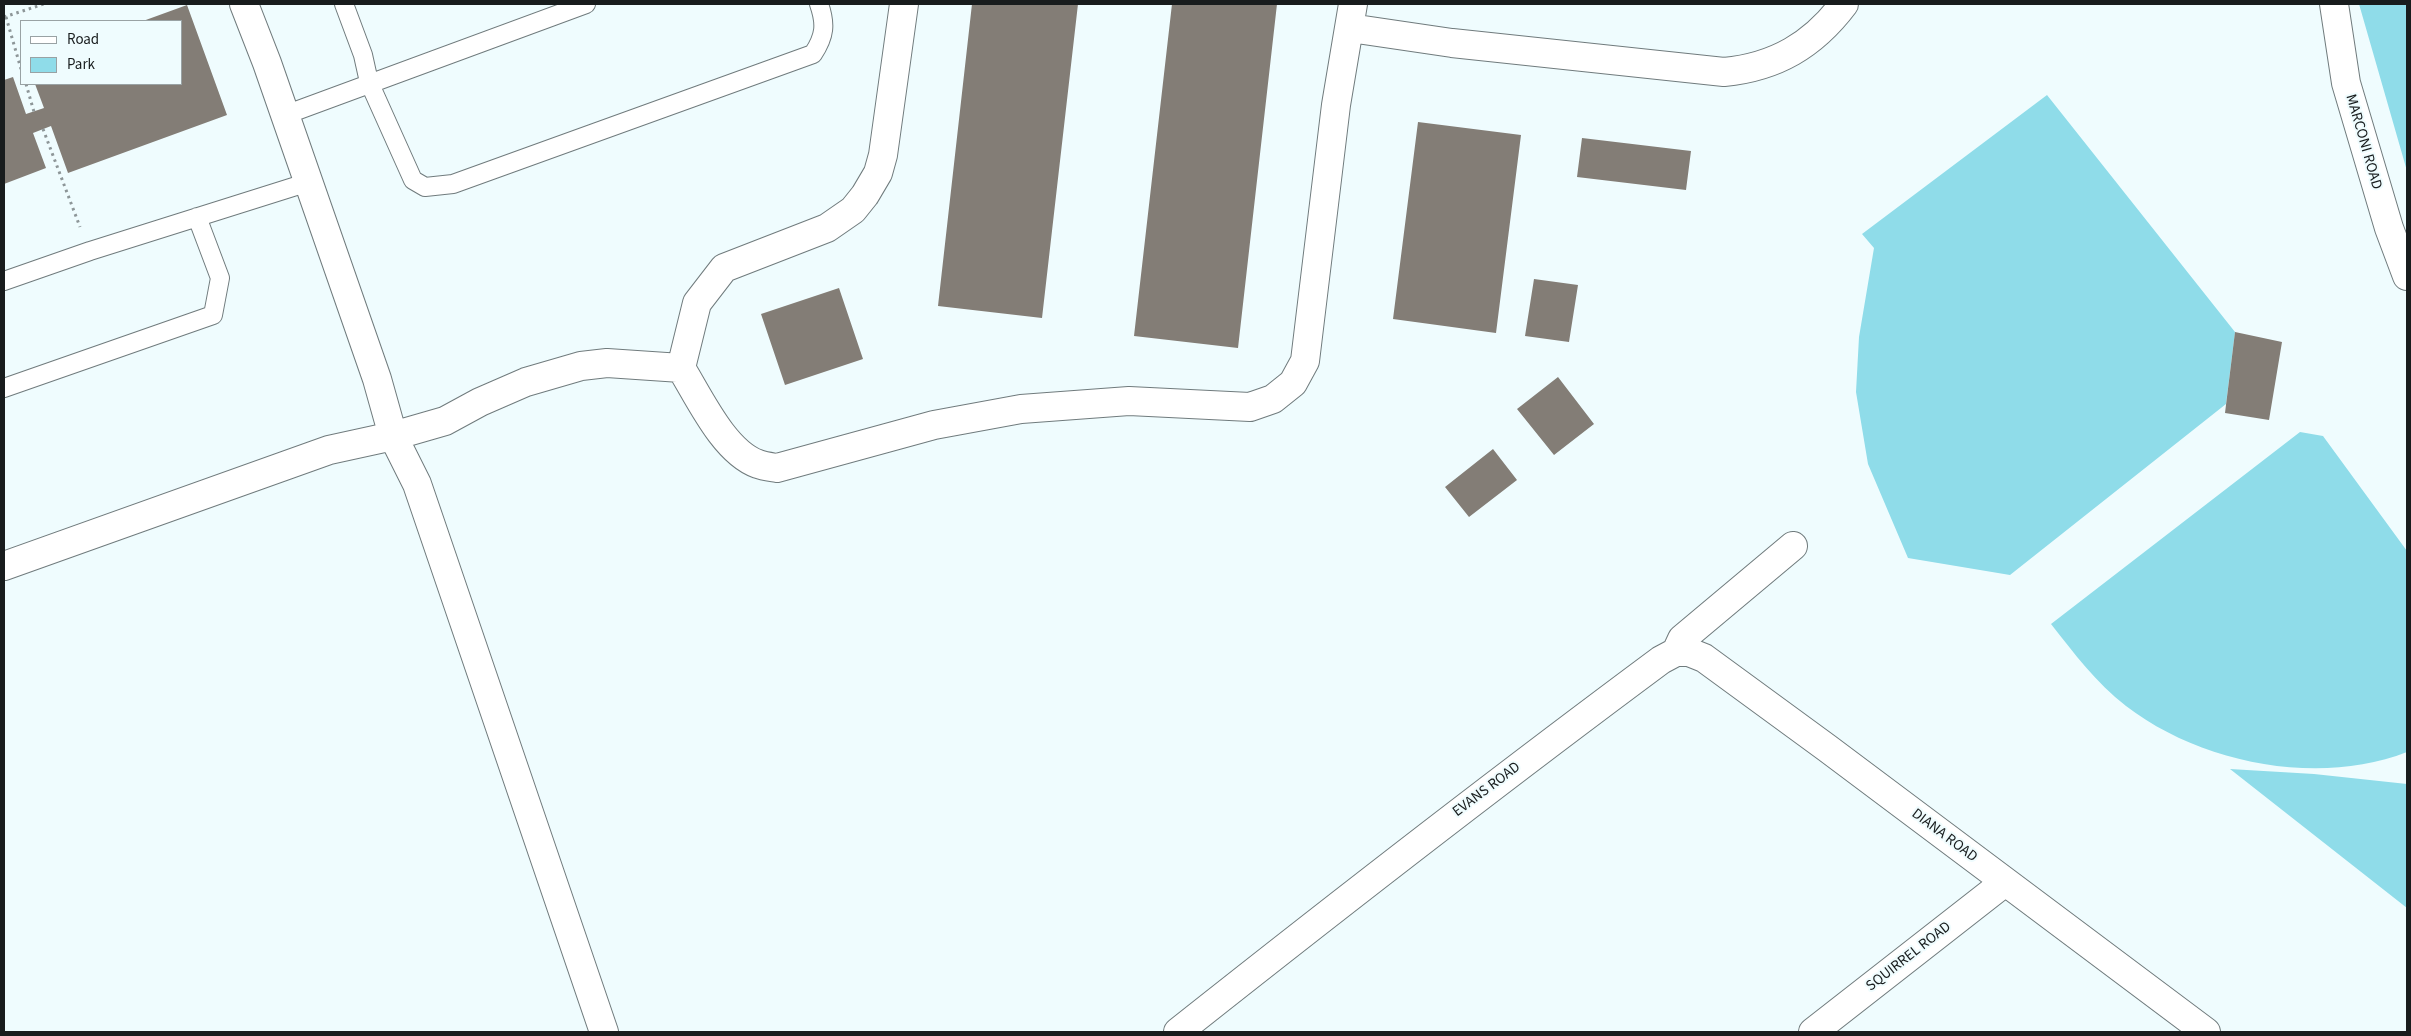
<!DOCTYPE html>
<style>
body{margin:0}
#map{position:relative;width:2411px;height:1036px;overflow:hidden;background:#effcfe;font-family:"Source Sans 3",sans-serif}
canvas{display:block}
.frame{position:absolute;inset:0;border:5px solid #181c1d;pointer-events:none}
.legend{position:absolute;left:20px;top:20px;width:162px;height:65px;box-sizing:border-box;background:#effcfe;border:1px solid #99a2a4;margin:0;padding:6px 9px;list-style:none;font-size:15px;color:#181c1d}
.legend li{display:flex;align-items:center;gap:10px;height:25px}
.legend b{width:25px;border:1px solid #99a2a4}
</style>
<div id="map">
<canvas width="2411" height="1036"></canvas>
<div class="frame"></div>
<ul class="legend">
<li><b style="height:6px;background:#fff"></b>Road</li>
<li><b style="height:14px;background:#8fdce9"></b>Park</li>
</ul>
</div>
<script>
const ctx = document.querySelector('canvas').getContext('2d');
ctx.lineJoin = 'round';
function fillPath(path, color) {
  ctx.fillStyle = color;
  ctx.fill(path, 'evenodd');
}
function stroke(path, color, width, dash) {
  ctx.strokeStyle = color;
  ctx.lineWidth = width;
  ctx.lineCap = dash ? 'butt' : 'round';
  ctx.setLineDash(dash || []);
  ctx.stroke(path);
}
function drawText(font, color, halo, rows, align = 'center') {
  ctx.font = font + ' "Source Sans 3",sans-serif';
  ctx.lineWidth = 4;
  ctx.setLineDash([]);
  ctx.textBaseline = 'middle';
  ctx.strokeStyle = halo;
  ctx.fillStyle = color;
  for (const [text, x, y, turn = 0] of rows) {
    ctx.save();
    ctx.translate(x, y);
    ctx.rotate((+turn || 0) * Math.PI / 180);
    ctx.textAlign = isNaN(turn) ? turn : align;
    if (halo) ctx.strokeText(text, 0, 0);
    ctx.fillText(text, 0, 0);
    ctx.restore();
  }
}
const green = new Path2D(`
 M2359,4H2407V171Z
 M2047,95L2235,332L2226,404L2010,575L1908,558L1868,464L1856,392L1859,337L1874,248L1862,234Z
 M2300,432L2323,436L2407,551V752C2318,787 2200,763 2126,706C2096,683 2074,653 2051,624Z
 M2230,769L2314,774L2407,784V908Z`);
const building = new Path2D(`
 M972,4H1078L1042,318L938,306Z
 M1172,4H1277L1238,348L1134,336Z
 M187,5L227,115L68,173L51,126L33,133L46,168L4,184V80L13,77L26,114L44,108L35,84H181V21H143Z
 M1418,122L1521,135L1496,333L1393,319Z
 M1582,138L1691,151L1686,190L1577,177Z
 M1534,279L1578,285L1569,342L1525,336Z
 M839,288L863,359L785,385L761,314Z
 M2235,332L2282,342L2269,420L2225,413Z
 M1558,377L1594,424L1554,455L1517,409Z
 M1493,449L1517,480L1469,517L1445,487Z`);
const path = new Path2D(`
 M4,17L44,4
 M6,17L21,69
 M26,84L34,112
 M43,129L80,227`);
const service = new Path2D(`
 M344,4L363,55L369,82L413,180L425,187L453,184L813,54C825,36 826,24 819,4
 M285,115L586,4
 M4,281L90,251L309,182
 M4,388L213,315L220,278L197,217`);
const minor = new Path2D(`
 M244,4L267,63L377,379L393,436L417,484L604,1032
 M1350,28L1452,43L1724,72C1776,67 1813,45 1844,4
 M681,368L697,303L724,268L827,228L853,210L865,195L878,173L883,155L904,4
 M4,566L329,450L393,436L445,421L480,402L526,382L581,366L607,363L681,368C699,397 724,452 758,464C763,466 771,467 777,468L934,425L1021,409L1129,401L1250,407L1273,399L1293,383L1305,361L1336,105L1353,4
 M1676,652H1689L1704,658L1827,748L2206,1032
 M1178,1032C1337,906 1498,781 1661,660L1676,652L1682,639L1793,546
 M1813,1032L2005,882`);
const tertiary = new Path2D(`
 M2334,4L2346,83L2389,228L2407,276`);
const streetNames = [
 ["MARCONI ROAD",2363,142,74],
 ["EVANS ROAD",1487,790,-37],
 ["DIANA ROAD",1944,836,37],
 ["SQUIRREL ROAD",1909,957,-38]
];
fillPath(green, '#8fdce9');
fillPath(building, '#837d76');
stroke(service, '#707b7d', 20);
stroke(minor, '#707b7d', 30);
stroke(tertiary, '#707b7d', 30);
stroke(path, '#8d9698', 3, [2.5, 4]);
stroke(service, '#fff', 18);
stroke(minor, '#fff', 28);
stroke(tertiary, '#fff', 28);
drawText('15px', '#181c1d', '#effcfe', streetNames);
</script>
